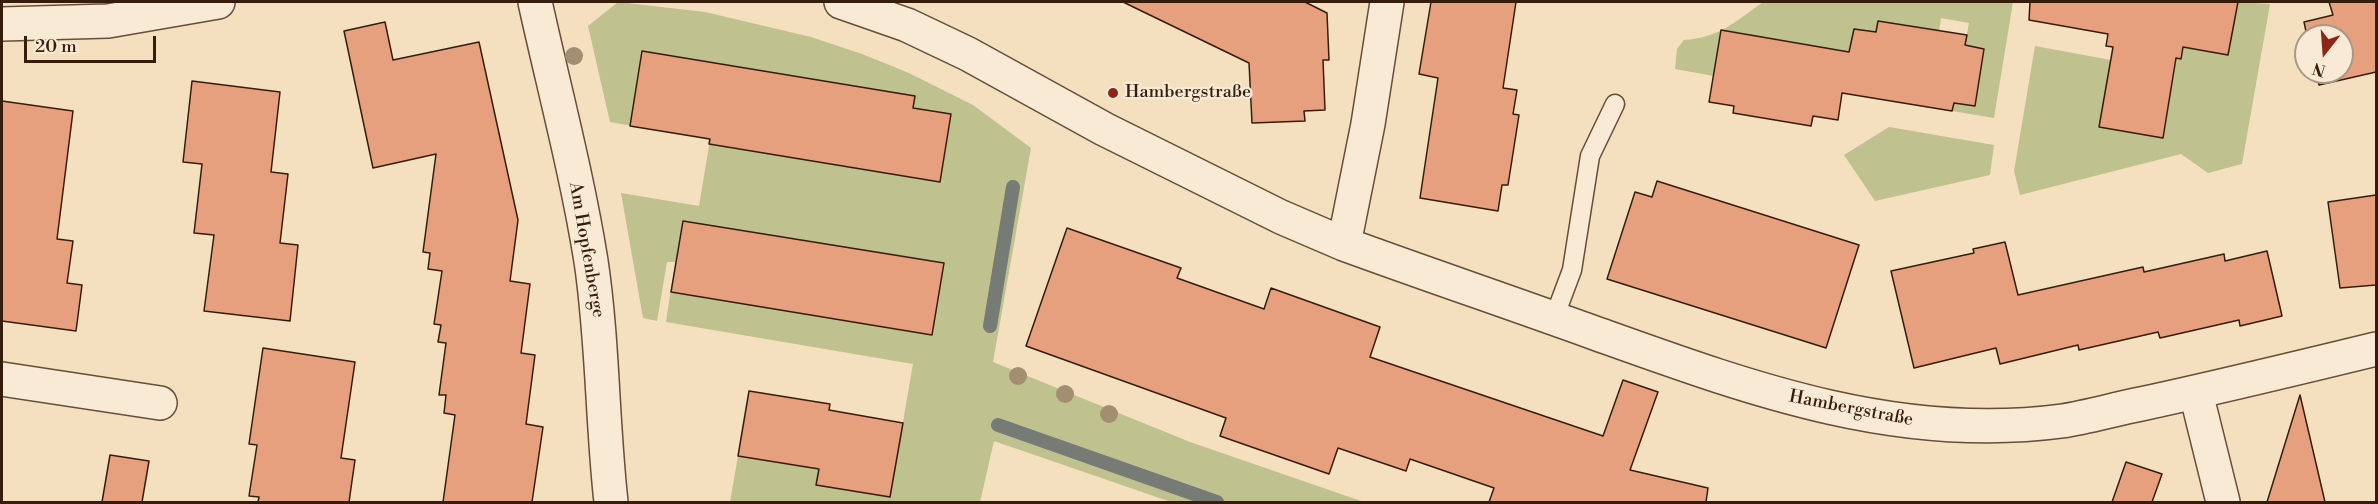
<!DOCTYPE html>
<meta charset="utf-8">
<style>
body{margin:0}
#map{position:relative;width:2378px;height:504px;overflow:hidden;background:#f4dfbe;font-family:"Libre Bodoni",serif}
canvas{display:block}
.frame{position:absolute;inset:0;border:3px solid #361d0b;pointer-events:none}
.north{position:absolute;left:2294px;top:24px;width:60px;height:60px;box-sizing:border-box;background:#f8ead5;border:2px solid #aa9884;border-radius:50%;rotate:197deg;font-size:16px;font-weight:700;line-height:24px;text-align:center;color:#361d0b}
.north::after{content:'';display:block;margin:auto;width:21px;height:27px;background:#8f2418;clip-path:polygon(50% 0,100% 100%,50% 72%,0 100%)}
.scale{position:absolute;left:24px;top:36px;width:132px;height:27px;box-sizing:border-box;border:3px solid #361d0b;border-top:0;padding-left:8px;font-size:18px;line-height:21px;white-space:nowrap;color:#361d0b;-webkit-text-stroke:4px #f8ead5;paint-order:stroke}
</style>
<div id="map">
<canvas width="2378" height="504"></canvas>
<div class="frame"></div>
<div class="north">N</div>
<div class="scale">20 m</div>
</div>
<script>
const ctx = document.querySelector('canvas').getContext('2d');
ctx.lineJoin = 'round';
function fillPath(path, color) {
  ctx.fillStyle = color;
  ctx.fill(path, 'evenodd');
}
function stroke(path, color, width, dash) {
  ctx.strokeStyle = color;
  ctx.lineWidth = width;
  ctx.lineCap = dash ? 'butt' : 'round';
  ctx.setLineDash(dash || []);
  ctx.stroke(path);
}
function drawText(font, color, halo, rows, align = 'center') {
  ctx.font = font + ' "Libre Bodoni",serif';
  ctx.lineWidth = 4.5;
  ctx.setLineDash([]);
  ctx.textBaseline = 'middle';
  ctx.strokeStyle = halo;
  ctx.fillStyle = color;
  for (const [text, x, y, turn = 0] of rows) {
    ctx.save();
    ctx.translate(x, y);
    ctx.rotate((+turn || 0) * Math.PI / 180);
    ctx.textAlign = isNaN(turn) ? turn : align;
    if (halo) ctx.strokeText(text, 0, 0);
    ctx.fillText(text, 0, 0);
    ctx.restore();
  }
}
const green = new Path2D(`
 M618,2L705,12L811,37L862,54L909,73L973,105L1031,148L993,362L1190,442L1364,502H1171L994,441L980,502H730L738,456L819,469L817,485L890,497L913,364L666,322L675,262H667L657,321L643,318L621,193L699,206L710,140L610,122L588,26Z
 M1763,2H2013L1994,118L1952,111L1954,103L1975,106L1984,49L1965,45L1969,23L1941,18L1939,31L1878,21L1876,32L1854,29L1849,52L1748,35L1743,64L1714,76L1675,69L1677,49L1684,40C1719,38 1735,22 1763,2Z
 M2238,2L2270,4L2242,164L2208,173L2181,154L2020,195L2014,171L2035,46L2111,60L2174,57L2183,47L2228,55Z
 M1889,127L1994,145L1990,175L1875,201L1844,155Z`);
const stream = new Path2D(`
 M990,326L1013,187
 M998,425L1217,502`);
const building = new Path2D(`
 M1123,2H1305L1327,13L1329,60H1323L1325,110L1304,111L1305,121L1252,123L1249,63Z
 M1431,2H1516L1503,88L1517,90L1513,114L1519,115L1508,185H1502L1498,211L1420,198L1438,78L1419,74Z
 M2030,2H2238L2228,55L2183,47L2181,59L2176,58L2163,138L2099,127L2113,47L2106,46L2108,34L2029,20Z
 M2329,2H2376V72L2319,85L2316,72H2342V36H2307L2304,22L2333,15Z
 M1878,21L1967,35L1965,45L1984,49L1975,106L1954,103L1952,111L1842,93L1838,120L1813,116L1811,126L1733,113L1734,106L1709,102L1721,30L1849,52L1854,29L1876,32Z
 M385,22L393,60L479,42L518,220L510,281L530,284L521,353L535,355L526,424L543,427L532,502H443L455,415L444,413L446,395H439L446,343L438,342L441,325L434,324L442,271L428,269L430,253L423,252L436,154L373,168L344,31Z
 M642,51L915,96L913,108L951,114L940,182L709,144L710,139L630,126Z
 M192,81L280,92L271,172L288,174L280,243L298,245L290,321L204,311L214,235L194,233L202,164L183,162Z
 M2,101L73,111L57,239L73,241L67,283L82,285L76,331L2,321Z
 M1657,181L1859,245L1826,348L1607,279L1635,192L1652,197Z
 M2376,195V285L2340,288L2328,202Z
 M683,221L944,263L932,335L671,292Z
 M1067,228L1181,268L1177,278L1264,309L1271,288L1380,327L1370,357L1603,436L1623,380L1658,392L1630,470L1708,488L1706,502H1489L1494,488L1410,459L1406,471L1338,448L1329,474L1220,436L1226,418L1026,346Z
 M2005,242L2018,295L2143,267L2144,272L2224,254L2225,261L2267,251L2282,316L2240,326L2239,320L2160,338L2158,332L2079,350L2078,345L2000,364L1996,348L1914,368L1891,271L1974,253L1973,249Z
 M263,348L355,362L341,458L355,460L349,502H258L259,497L249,496L257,445L249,444Z
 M749,391L830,404L829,410L903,423L890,497L816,485L819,469L738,456Z
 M2300,395L2325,502H2267Z
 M110,455L149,461L142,502H102Z
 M2126,462L2162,474L2152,502H2112Z`);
const lane = new Path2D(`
 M1554,318L1572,270L1590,156L1615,104`);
const street = new Path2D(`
 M535,2C554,88 577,174 591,261C603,341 602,422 611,502
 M841,2L907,25L968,54L1104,129L1281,217L1344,244C1426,274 1509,302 1592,332C1746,387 1895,443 2062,421C2088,417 2115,409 2141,404C2220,387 2298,368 2376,349
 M2,24L108,21L218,2
 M1344,244L1368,124L1387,2
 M2,379L160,403
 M2196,393L2223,502`);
const trees = [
 [574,56],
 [1018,376],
 [1065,394],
 [1109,414]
];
const markers = [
 [1113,93,6,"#8f2418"]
];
const poiNames = [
 ["Hambergstraße",1125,93]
];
const streetNames = [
 ["Am Hopfenberge",586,250,80],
 ["Hambergstraße",1851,409,11]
];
fillPath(green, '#bfc18f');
stroke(stream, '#767b75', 14);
fillPath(building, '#e6a07e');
stroke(building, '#361d0b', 1.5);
stroke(lane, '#664e38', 21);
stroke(street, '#664e38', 36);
stroke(lane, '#f8ead5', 18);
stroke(street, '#f8ead5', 33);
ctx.fillStyle = '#a28f72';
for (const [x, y] of trees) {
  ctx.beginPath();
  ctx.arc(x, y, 9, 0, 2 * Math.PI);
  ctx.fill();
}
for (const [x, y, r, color] of markers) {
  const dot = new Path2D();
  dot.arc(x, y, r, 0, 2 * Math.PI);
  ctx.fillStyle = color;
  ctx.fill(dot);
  stroke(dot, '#f8ead5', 2);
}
drawText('18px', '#361d0b', '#f8ead5', poiNames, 'left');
drawText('18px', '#361d0b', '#f8ead5', streetNames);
</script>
